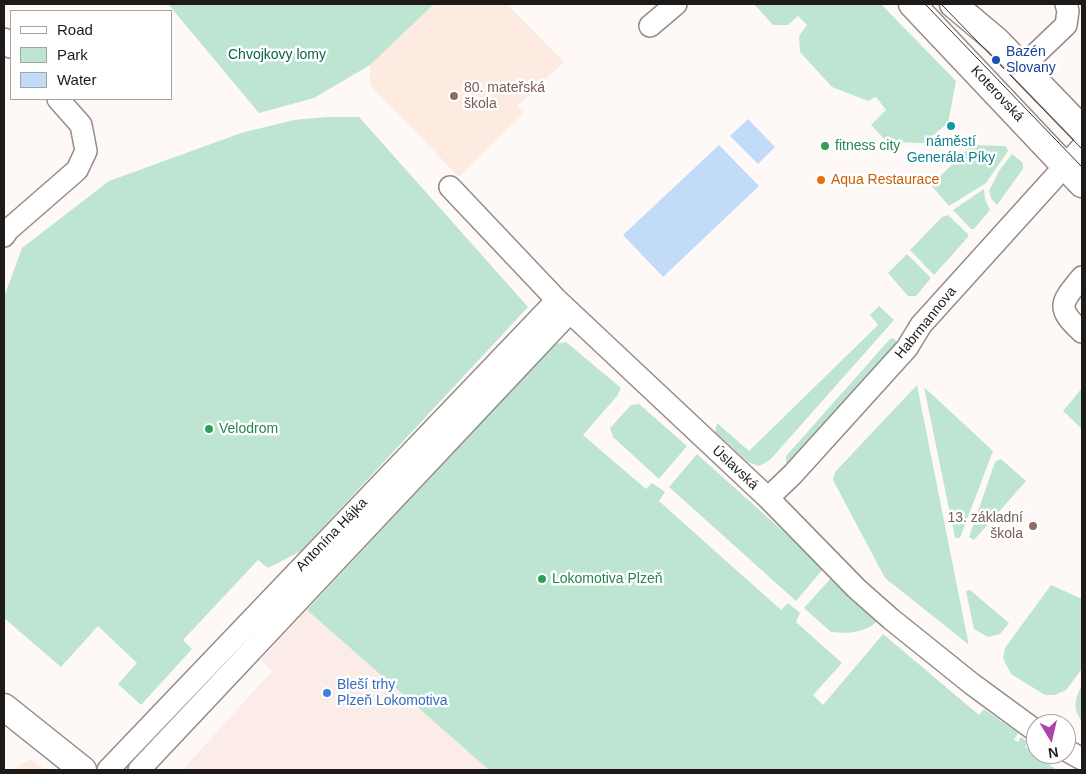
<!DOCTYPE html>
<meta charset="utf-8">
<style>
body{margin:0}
#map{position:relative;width:1086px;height:774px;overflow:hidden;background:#fef9f7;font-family:Helvetica,sans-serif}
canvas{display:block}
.frame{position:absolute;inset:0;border:5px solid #1e1a18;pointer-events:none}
.legend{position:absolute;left:10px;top:10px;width:162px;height:90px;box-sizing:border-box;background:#fff;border:1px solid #a5a3a3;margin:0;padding:6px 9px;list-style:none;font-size:15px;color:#1e1a18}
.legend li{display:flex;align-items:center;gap:10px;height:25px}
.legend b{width:25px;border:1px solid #a5a3a3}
.north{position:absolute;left:1026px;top:714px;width:50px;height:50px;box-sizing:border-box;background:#fff;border:1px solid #a5a3a3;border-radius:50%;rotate:171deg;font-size:14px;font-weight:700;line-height:20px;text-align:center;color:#1e1a18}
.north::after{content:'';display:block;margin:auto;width:18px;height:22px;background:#ac44a6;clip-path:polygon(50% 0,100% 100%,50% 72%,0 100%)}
</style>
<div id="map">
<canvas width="1086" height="774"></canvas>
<div class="frame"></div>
<ul class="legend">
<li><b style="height:6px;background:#fff"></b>Road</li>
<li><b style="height:14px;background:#bde5d1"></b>Park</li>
<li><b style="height:14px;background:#c1dbf8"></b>Water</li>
</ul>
<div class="north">N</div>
</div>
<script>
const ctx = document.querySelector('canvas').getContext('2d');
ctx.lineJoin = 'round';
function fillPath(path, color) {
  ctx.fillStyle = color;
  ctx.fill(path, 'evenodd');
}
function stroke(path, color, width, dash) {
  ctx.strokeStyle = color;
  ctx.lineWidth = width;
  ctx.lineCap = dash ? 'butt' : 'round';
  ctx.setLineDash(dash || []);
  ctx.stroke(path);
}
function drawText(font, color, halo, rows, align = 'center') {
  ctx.font = font + ' Helvetica,sans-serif';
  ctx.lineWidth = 5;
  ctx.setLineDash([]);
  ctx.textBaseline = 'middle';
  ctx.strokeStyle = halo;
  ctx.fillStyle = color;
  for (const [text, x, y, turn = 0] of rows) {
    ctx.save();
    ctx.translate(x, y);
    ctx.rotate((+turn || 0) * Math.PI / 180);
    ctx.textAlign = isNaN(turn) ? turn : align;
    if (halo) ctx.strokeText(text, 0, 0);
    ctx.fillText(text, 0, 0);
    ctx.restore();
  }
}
const commercial = new Path2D(`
 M307,610L489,770H189L185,767L272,671L261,660Z`);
const built = new Path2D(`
 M434,4H507L564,62L517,106L524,113L459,177L370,85V65Z
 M30,759L45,770H12Z`);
const green = new Path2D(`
 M168,4H434L370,65L314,98L259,113Z
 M754,4H881L956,81L948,123L924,143L887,142L871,125L886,110L876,97L868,101L832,87L800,52L799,36L807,25L798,16L788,25H773Z
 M326,117H359L528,307L301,551L268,568L258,560L183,640L192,649L141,705L118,684L137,663L98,626L61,667L4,618V297L22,248L109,181L241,133L294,120Z
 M972,145L1006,146L1008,151L986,183L949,206L931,185Z
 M1012,154L1023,163V169L997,205L991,198L989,191L999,171Z
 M984,189L985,199L990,210L974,229H971L953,210Z
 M948,215L968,234V237L934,275L910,250L942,217Z
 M907,254L931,278L916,296H908L888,273Z
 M879,306L894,320L770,460L759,466L748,462L715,432L717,423L749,451L878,325L870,315Z
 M893,338L899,344L790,467L786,464V456L890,339Z
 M566,342L621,388L617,396L583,435L646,489L652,483L665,492L659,501L781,610L788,603L800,613L796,622L842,663L813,695L823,705L883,634L979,715L984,709L1018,733L1014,740L1018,742L1021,737L1028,742L1025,747L1057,770H489L307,610L555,344Z
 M917,385L968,641V644L885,578L833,480L835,472Z
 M924,387L993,451L960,538H955Z
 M1082,388V429L1063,411Z
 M639,404L687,446L659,479L613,437L610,428L631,405Z
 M697,454L824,568L796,601L669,487Z
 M1001,459L1026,481L974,540L969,537L995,462Z
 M832,577L879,620C865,633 849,634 831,632L804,608Z
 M1051,585L1082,599V669L1066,690L1055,695H1045L1011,674L1003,658L1005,648Z
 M970,590L1009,623L1000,634L988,637L974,629L966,591Z
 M1082,685V721C1072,709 1075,698 1082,685Z`);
const water = new Path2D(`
 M748,119L775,147L758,164L730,136Z
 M719,145L759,186L663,277L623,235Z`);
const minor = new Path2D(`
 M650,26L676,4
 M4,39L11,47
 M1022,67L1066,25L1068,11L1066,4
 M450,187L557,300L768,498L857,589L891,619L972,684L1036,731
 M4,236L8,230L77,170L86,151L81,125L58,99
 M1082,277C1061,303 1055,307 1082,332
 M768,498L793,474L907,348L921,325L1082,147
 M1066,750L1082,759
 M108,770L557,300
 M139,770L570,312`);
const tertiary = new Path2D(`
 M912,4L1082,184
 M953,4L997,41L1082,129
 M4,707L83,770`);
const tram = new Path2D(`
 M925,4L1082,167
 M941,4L1082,149`);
const markers = [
 [996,60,5,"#1a4fb4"],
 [454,96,5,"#8d6e63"],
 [951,126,5,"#0f9aa8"],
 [825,146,5,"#2e9e5b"],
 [821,180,5,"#e8710a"],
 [209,429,5,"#2e9e5b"],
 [1033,526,5,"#8d6e63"],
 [542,579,5,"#2e9e5b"],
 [327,693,5,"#3f7fe0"]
];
const transitNames = [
 ["Bazén",1006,52],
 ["Slovany",1006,68]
];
const parkNames = [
 ["Chvojkovy lomy",277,55]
];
const educationNames = [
 ["80. mateřská",464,88],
 ["škola",464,104],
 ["13. základní",1023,518,"right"],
 ["škola",1023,534,"right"]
];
const streetNames = [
 ["Koterovská",997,94,47],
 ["Habrmannova",926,323,-51],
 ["Úslavská",735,468,43],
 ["Antonína Hájka",332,535,-46]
];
const cultureNames = [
 ["náměstí",951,142],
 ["Generála Píky",951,158]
];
const leisureNames = [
 ["fitness city",835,146],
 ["Velodrom",219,429],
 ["Lokomotiva Plzeň",552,579]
];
const foodNames = [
 ["Aqua Restaurace",831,180]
];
const shopNames = [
 ["Bleší trhy",337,685],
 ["Plzeň Lokomotiva",337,701]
];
fillPath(commercial, '#fcece7');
fillPath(built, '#fdeae1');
fillPath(green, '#bde5d1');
fillPath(water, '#c1dbf8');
stroke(minor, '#968c87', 24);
stroke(tertiary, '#968c87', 29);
stroke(minor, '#fff', 21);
stroke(tertiary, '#fff', 26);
stroke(tram, '#363230', 1);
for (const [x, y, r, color] of markers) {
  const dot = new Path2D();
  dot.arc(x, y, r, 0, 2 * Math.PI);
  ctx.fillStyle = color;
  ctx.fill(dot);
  stroke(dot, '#fff', 2);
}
drawText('14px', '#164399', '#fff', transitNames, 'left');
drawText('14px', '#0b6246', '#fff', parkNames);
drawText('14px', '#785e54', '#fff', educationNames, 'left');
drawText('14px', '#1e1a18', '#fff', streetNames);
drawText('14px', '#0d838f', '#fff', cultureNames);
drawText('14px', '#27864d', '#fff', leisureNames, 'left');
drawText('14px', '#c56008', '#fff', foodNames, 'left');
drawText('14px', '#366cbe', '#fff', shopNames, 'left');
</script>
